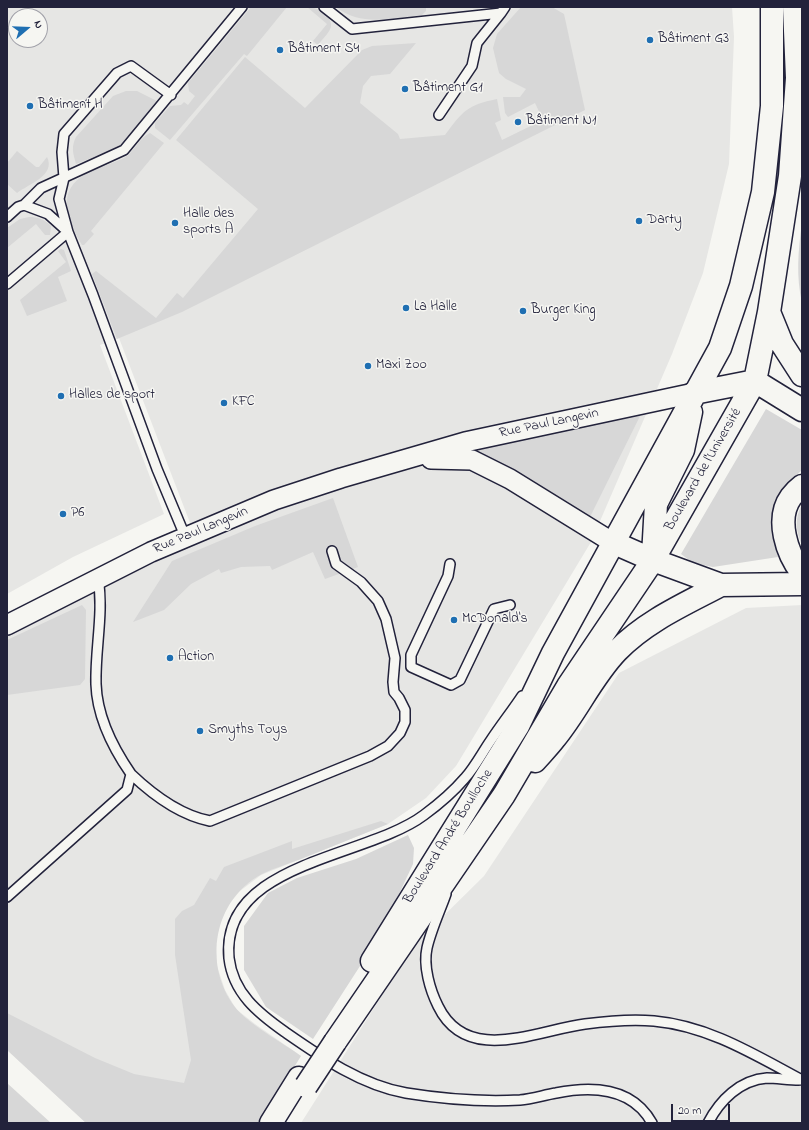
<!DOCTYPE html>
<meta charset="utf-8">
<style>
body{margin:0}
#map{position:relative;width:809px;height:1130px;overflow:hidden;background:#f6f6f2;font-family:"Indie Flower",sans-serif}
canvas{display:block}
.frame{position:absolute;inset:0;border:8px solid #22223b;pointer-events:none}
.north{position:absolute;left:8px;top:8px;width:40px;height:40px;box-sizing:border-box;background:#f6f6f2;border:1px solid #a1a1a9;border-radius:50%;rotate:71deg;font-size:11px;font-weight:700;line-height:16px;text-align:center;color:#22223b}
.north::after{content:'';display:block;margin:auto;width:14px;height:18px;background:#1f6fb2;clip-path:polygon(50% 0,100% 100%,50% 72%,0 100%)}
.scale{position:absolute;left:671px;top:1104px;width:59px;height:18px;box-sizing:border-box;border:2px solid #22223b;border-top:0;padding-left:5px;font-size:12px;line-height:14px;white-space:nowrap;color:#22223b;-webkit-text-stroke:3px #f6f6f2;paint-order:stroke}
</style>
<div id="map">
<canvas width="809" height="1130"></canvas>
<div class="frame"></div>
<div class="north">N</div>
<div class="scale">20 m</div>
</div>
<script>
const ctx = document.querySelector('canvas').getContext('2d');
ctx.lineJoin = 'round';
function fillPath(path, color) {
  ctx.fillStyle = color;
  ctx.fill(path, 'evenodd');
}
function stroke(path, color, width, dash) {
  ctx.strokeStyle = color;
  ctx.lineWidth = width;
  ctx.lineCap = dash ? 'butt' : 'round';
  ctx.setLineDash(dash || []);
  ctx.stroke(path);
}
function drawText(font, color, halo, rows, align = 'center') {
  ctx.font = font + ' "Indie Flower",sans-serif';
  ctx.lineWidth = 3;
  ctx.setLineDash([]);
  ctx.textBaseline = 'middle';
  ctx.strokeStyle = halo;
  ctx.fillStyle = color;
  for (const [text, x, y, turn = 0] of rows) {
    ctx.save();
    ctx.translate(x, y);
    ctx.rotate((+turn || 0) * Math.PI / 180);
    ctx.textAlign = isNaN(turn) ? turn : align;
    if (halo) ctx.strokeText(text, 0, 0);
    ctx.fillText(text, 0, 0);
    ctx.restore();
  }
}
const built = new Path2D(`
 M7,7H732L734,37L729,164L703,273L672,354L591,542L456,766L426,798L388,824L261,875L240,891L229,904L220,922L216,941L217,966L225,990L236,1009L255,1024L301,1056L86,1123L7,1050V636L197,541L119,338L100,345L164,514L73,557L7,594ZM16,16H40V40H16Z
 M802,605V1123H301L414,945L484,876L619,673L746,608Z`);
const green = new Path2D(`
 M251,7H287L247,56L244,54L170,140L155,128V123L170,106L181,105L184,102L188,105L195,96L189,91L188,83Z
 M307,7C315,7 318,9 324,14C339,26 327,33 318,45L313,41L327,24Z
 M336,7H426V11L422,15C393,18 360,27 336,7Z
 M521,7H552L564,14L585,110L182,312L117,339L92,274L96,271L156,318L177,293L183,298L258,209L176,140L245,57L305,108L362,50L372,46L416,43L390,74L371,76L363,86L360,103L398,134L400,139L445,135C463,111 467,105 497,99L501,120L495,123L502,140L543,120L535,103L508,117L505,113L503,97H520L526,89L506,79L499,73L493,48L497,34Z
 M126,91H137L157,101L123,143L114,149L76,164C73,153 71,147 76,137L113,96Z
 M150,133L164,143L91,231L94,234L84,245H82C67,219 55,191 87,173C98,167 112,164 124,158C134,152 139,138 150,133Z
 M17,151L36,167H39L47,157C56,175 29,184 17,193L7,184V163Z
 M29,217C38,217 44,219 51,226L50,235H45L36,224L7,248V228L20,219Z
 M802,223V303C796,276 798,251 802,223Z
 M61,249L64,250L71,271L58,277L67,301L27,316L20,300L66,262L58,251Z
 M766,409L802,430V470C770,498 774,517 778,557L713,567L693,563L681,554Z
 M642,412L590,517L521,473L472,451V446Z
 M333,498L358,567L325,579L313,552L272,570L270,566L241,567L221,573L219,569L191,584L164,610L133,622L172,561L255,526Z
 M802,504V546C796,530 794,520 802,504Z
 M82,605L86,610L85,679L80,685L7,695V640Z
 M381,821L388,824C359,836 330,847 301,859C288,864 274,868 262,874C213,900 203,965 235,1007C248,1024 283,1043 301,1056L260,1123H86L7,1050V1013L95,1058L134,1074L184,1083L191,1060L175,955V919L182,911L194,905L210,878L216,881L224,867L292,841V849Z
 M408,835L414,848L413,864L380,935L313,1039L266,1007L244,970V926L268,893L297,878L356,859Z
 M7,1083L51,1123H7Z`);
const service = new Path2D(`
 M324,7L352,29L501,13L505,7
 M171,95L131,66L117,73L64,134L62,152L64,178L59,199L68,232L93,295L157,469L185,536
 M439,115L472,66L477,43L501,13
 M24,205L48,214L68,232
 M7,217L18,207L24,205L41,188L124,150L242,7
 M7,284L68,232
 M450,564L448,576L411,655V667L451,685L460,680L494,609L510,605
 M522,696C512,711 501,725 491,740C482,753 475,767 465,778C453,792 439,804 424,815C367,858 220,862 229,958C233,993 258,1013 285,1032C321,1057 361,1085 406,1093C443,1099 483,1102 520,1100C532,1099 544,1095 556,1093C591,1086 632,1087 652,1123
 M131,774C153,795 179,815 210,821L370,756L388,746L400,733L405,722V710L399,698L394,692L393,682L395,658L386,619L378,601L361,582L336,564L332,551
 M446,894C440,911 431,930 427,948C423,966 430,990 438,1006C467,1066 537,1030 585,1024C608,1021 632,1019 654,1021C709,1026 755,1055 802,1080
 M7,897L127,790L131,774C113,748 97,716 96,684C95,648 104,613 98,578
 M708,1123C720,1100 740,1080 767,1078C777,1078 788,1080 799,1080`);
const minor = new Path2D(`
 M431,459L472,460L510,479L612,542
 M7,625L151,552L274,500L341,478L465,442L694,393`);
const secondary = new Path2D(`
 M769,312L782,344L802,375
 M694,393L755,381L802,410
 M802,486C798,489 794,493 791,497C775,519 787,554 802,573
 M612,542L653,560L721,585L802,584
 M653,556L656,504L683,450L691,412
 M535,761C542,753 549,746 555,738C578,710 592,677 617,651C646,621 685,604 721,585
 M372,961L518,726L553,653L720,348L741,286L763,192L772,106V7
 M335,1042L504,795L568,686L653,560L755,381L769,312L790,176L797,78L794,7
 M271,1123L299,1078`);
const secondaryBridge = new Path2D(`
 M306,1086L335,1042`);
const markers = [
 [650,40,4,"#1f6fb2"],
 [280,50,4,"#1f6fb2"],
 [405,89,4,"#1f6fb2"],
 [30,106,4,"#1f6fb2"],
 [518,122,4,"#1f6fb2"],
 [639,221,4,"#1f6fb2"],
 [175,223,4,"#1f6fb2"],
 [406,308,4,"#1f6fb2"],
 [523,311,4,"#1f6fb2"],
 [368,366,4,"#1f6fb2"],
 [61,396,4,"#1f6fb2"],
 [224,403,4,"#1f6fb2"],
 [63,514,4,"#1f6fb2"],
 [454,620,4,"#1f6fb2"],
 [170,658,4,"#1f6fb2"],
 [200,731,4,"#1f6fb2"]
];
const poiNames = [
 ["Bâtiment G3",658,40],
 ["Bâtiment S4",288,50],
 ["Bâtiment G1",413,89],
 ["Bâtiment H",38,106],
 ["Bâtiment N1",526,122],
 ["Halle des",183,215],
 ["sports A",183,231],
 ["Darty",647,221],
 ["La Halle",414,308],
 ["Burger King",531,311],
 ["Maxi Zoo",376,366],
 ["Halles de sport",69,396],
 ["KFC",232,403],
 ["P6",71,514],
 ["McDonald's",462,620],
 ["Action",178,658],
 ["Smyths Toys",208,731]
];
const streetNames = [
 ["Rue Paul Langevin",549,424,-12],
 ["Boulevard de l'Université",704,470,-60],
 ["Rue Paul Langevin",201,531,-23],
 ["Boulevard André Boulloche",449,837,-58]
];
fillPath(built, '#e6e6e4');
fillPath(green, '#d7d7d7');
stroke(service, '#22223b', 12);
stroke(minor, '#22223b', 22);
stroke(secondary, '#22223b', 25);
stroke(service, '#f6f6f2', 9);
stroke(minor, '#f6f6f2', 19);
stroke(secondary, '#f6f6f2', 22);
stroke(secondaryBridge, '#22223b', 25, []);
stroke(secondaryBridge, '#f6f6f2', 22);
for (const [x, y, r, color] of markers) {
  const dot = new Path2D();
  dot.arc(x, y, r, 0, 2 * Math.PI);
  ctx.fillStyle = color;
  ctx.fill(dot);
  stroke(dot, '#f6f6f2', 1.5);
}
drawText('14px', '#22223b', '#f6f6f2', poiNames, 'left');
drawText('14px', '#22223b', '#f6f6f2', streetNames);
</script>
